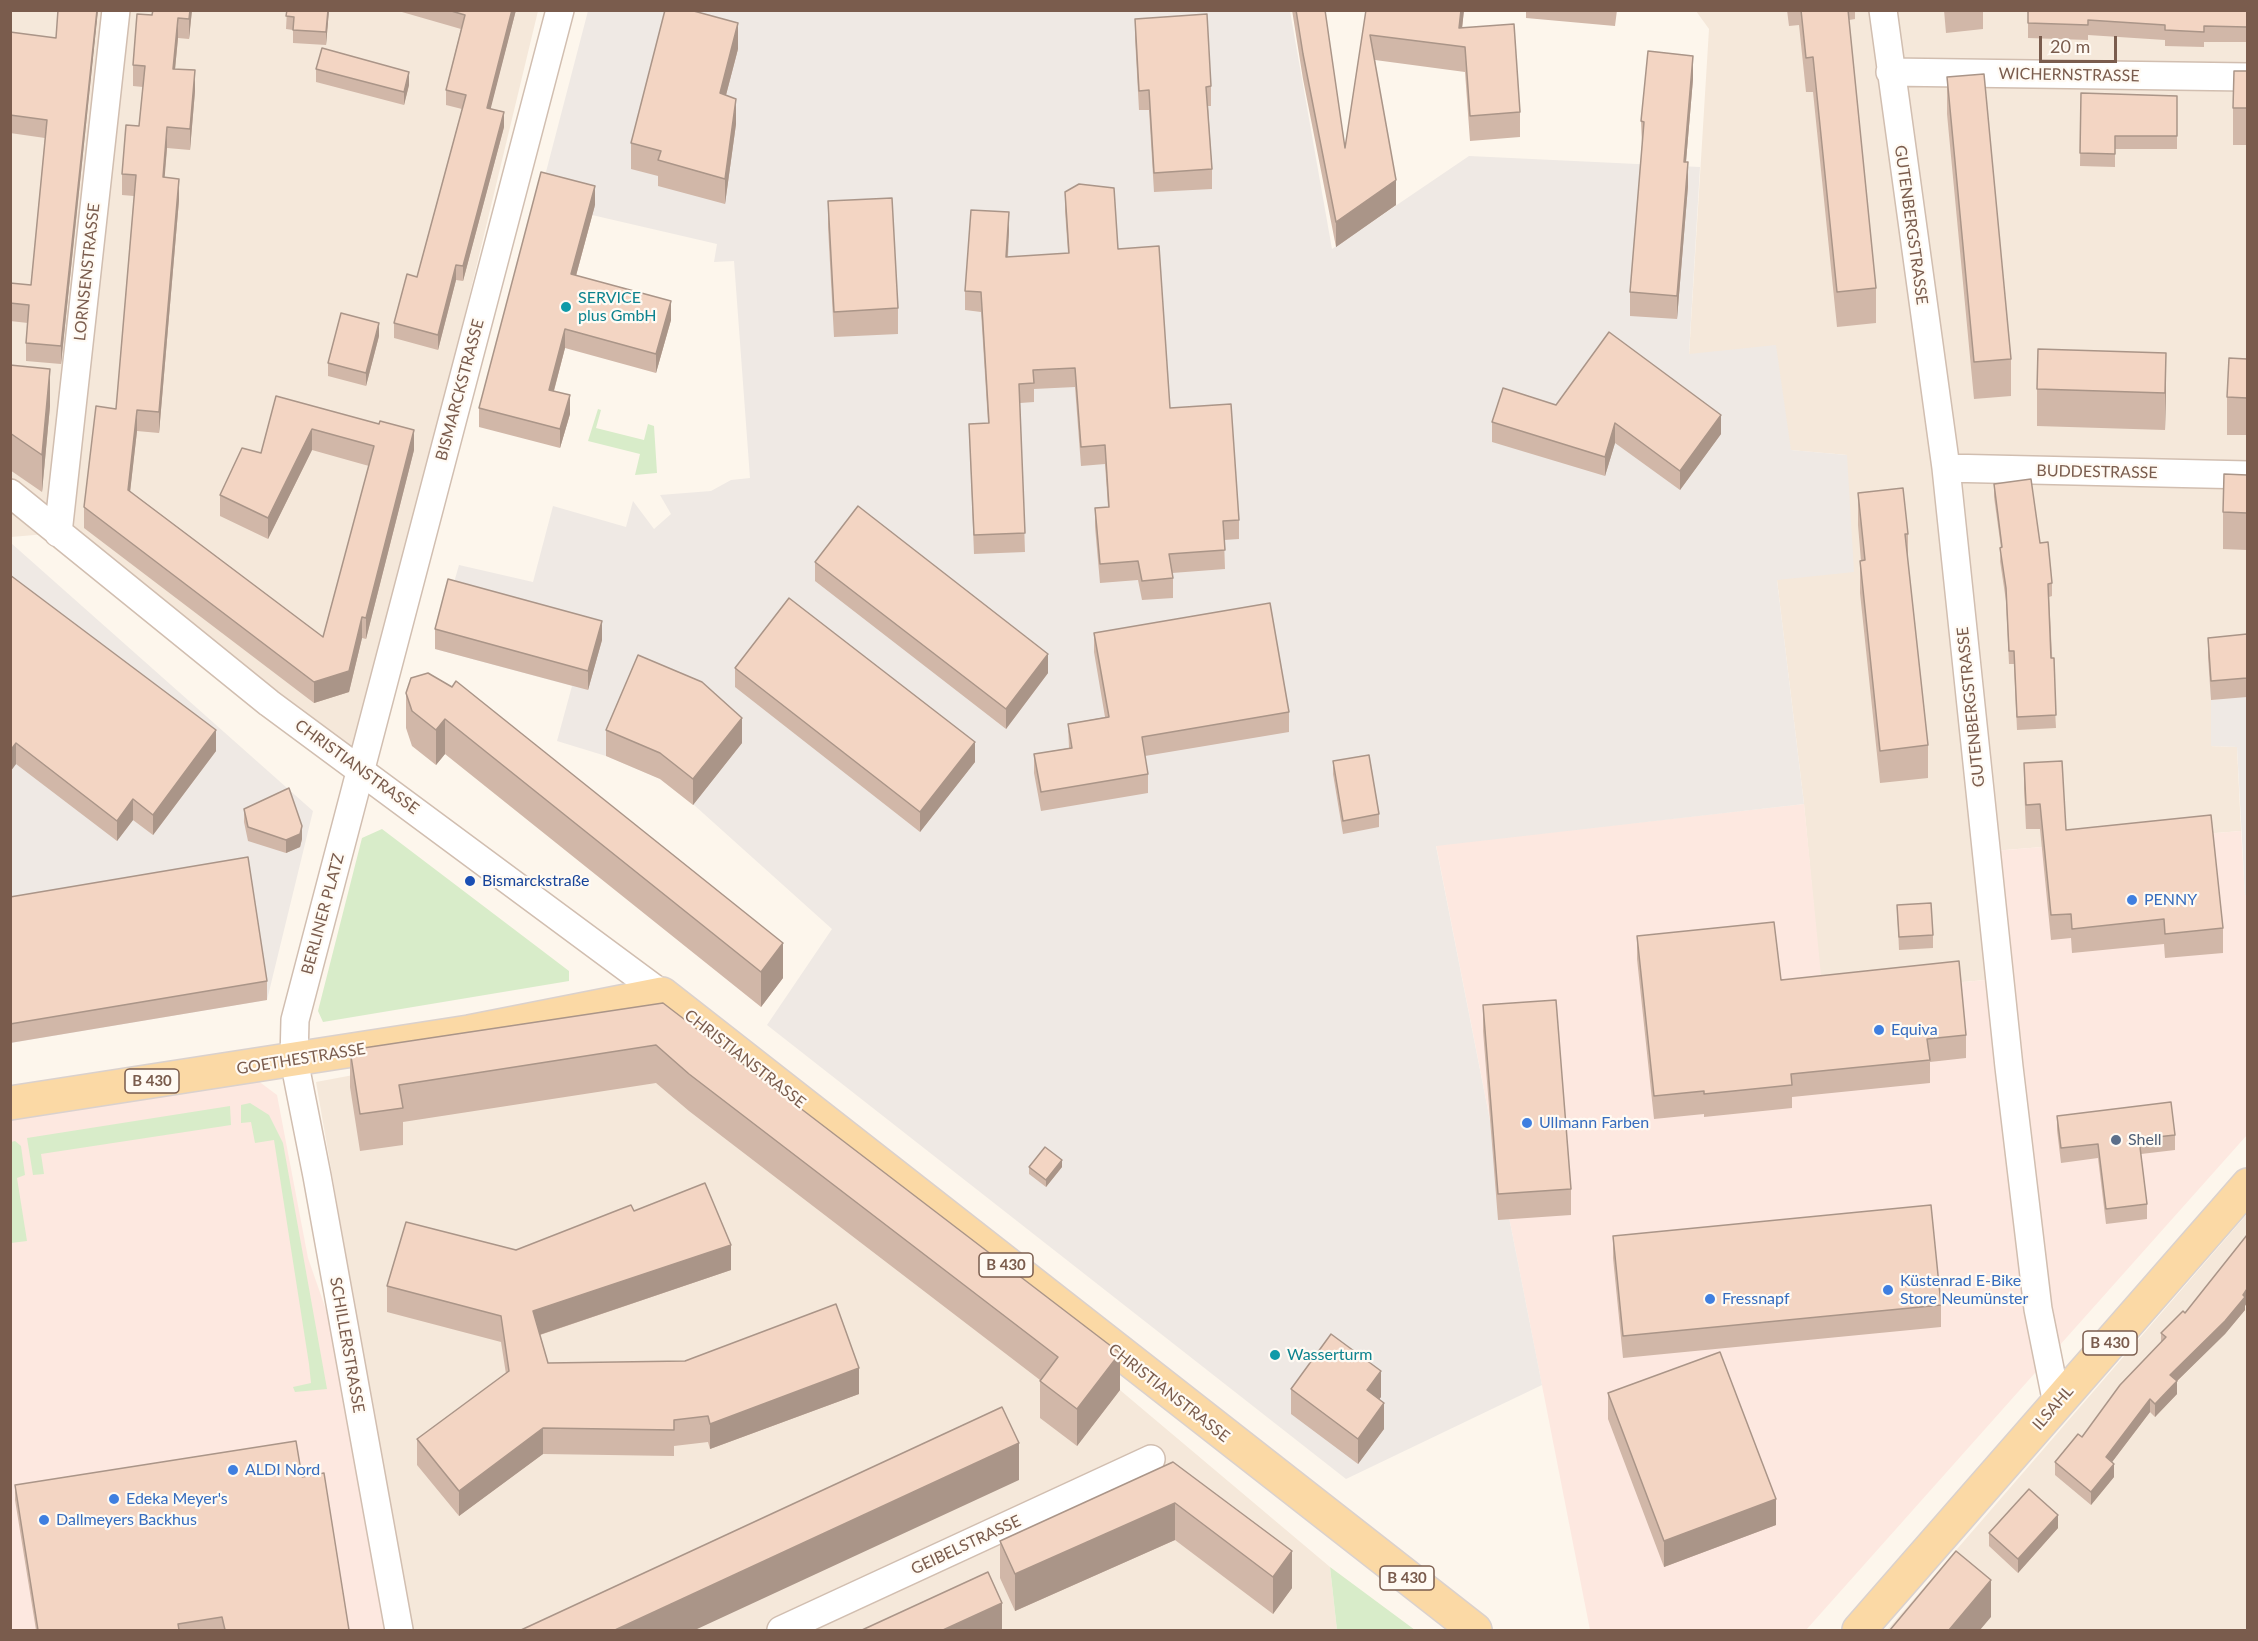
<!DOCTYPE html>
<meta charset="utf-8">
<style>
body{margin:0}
#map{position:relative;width:2258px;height:1641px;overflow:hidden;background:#fdf6ec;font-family:Lato,sans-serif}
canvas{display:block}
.frame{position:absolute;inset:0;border:12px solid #7a5c4d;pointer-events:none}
.scale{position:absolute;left:2039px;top:36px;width:78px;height:27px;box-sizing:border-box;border:3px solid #7a5c4d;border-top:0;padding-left:8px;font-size:18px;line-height:21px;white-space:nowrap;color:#7a5c4d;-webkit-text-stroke:4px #fffaf3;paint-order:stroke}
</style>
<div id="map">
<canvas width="2258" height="1641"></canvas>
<div class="frame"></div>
<div class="scale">20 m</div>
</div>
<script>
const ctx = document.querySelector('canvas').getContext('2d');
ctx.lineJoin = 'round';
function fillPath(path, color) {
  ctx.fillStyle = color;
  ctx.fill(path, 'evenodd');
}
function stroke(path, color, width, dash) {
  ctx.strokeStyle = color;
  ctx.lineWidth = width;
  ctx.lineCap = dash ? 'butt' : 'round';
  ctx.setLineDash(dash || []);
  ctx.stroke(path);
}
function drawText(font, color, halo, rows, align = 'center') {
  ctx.font = font + ' Lato,sans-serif';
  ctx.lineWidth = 4.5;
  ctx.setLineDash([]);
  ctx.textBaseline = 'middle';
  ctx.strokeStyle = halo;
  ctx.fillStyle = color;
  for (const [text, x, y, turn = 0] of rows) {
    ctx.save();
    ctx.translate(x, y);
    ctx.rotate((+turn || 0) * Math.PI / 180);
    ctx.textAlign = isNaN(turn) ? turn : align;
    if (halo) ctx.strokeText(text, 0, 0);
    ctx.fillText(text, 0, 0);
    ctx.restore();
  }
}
const residential = new Path2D(`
 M11,11H538L436,434L363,770L58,533L11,537Z
 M1696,11H2247V654L2211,700V746L2237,747L2241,831L1993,851L2007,978L1822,995L1804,804L1777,580L1847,455L1790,450L1689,355L1709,29Z
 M631,1023L1076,1353L1330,1567L1337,1630H411L316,1082Z
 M2247,1214V1630H1887Z`);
const commercial = new Path2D(`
 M1804,804L1823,995L2007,978L1993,851L2241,831L2245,895H2248L2247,1135L1806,1630H1590L1436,845Z
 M257,1080L277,1095L308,1258L333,1330L390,1630H11V1117Z`);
const industrial = new Path2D(`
 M588,11H1290L1332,249L1469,156L1700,167L1689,354L1776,345L1791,450L1847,455L1854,572L1777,580L1804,804L1436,846L1542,1385L1346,1479L767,1025L832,929L694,805L660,779L606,756L557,741L572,686L435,649L459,565L533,582L553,506L626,527L633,501L654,529L671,514L660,495L711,491L731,480L750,478L734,261L714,262L717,244L592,215L541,191Z
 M11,543L313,811L267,1000L11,1043Z
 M2247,654V895H2245L2237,747L2211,746V700L2208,657Z`);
const green = new Path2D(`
 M598,409L601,410L596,428L644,440L648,424L654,426L657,473L635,475L640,454L588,441Z
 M382,829L569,971V981L323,1022L318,1011L362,838Z
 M250,1103L269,1115L283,1143L327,1389L295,1392L293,1387L311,1383L309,1364L274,1140L255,1143L251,1122L241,1123V1105Z
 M230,1106L231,1125L41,1154L44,1174L33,1175L27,1138Z
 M15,1141L21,1146L25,1175L17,1178L27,1241L11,1243V1142Z
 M1330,1567L1415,1630H1337Z`);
const minor = new Path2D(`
 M1883,10L1946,468L2009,1067L2038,1309L2057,1404
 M1890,72L2248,77
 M1946,468L2248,475
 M10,493L269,703L662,994
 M58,533L116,10
 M399,1630L317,1176L294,1060L295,1020L560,10
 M781,1630L1151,1459`);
const major = new Path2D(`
 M10,1103L469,1032L662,994L1475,1630
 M1859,1630L2248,1185`);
const wall = new Path2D(`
 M98,10L61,364L26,361V343L28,323L10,321V283L31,285L45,138L10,133V32L56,38Z
 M153,10H192L189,39L178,38L175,69L195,91L190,150L167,148L164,178L179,200L159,433L137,431L130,491L323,637L369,466L312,450L268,539L220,516V495L261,453L276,396L414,450L366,639L362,638L349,692L314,703L84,528V507L116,409L134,196L122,195V174L139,126L143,87L133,86V65L152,15Z
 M287,10H329L326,45L293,43V30L286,29Z
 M395,10H516L490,109L504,127L463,281L456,280L438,350L394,338V323L417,277L462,109L446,105V90L461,29Z
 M1292,10H1325L1345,148L1366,10H1464L1462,28L1520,112V137L1470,141L1465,72L1375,60L1396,205L1336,247L1303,79Z
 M1526,10H1617L1615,26L1526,18Z
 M1787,10H1855V19L1849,20L1876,288V323L1837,327L1813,92H1806L1799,25L1789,26Z
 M1944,10H1983V29L1946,33Z
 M2028,10H2247V42H2204V47L2165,46V40L2088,35V40L2028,38Z
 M1135,19L1211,86V106H1208L1212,169V189L1154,192L1149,110H1139L1135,38Z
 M738,49L726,95L736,124L725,204L658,186V176L631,169V143Z
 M316,69L409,85L404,105L316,82Z
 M2247,71V145H2233V108Z
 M1947,77L2011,359V396L1974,399L1947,114Z
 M1693,79L1686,162L1688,186L1677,319L1630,316V292L1642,145L1641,121Z
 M2081,93L2177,96V149H2115V167L2080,166Z
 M1065,192L1118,249L1170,408L1239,520V539L1224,540L1225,569L1172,573L1173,578V598L1142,600L1138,580L1100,583L1095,527V508L1108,507L1105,464L1081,466L1075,387L1034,389V402L1020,403L1025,552L974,554L969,424L988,423L981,312L965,310V291L1009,231L1008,257L1068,253L1065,211Z
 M828,201L898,308V334L834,337L828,227Z
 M595,205L576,276L671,320L656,373L565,348L554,391L570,414L560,448L479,427V408Z
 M379,336L366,386L328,376V363Z
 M2247,359V435H2227V397Z
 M10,365L50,406L42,492L10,470Z
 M2037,389L2166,390L2165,430L2037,426Z
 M1556,405L1721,434L1680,490L1615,443L1605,476L1492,442V422Z
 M2247,475V550L2223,549V512Z
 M1994,484L2040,543L2052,583V596L2049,597L2056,728L2017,730L2014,664H2009L2006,601L2000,561L2001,548L1994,497Z
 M1858,493L1908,534V562L1928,745V778L1880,783L1860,593V561H1861L1858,525Z
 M815,562L1048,673L1006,729L815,581Z
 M10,575L216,751L153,835L133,820L117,841L16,764L10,772Z
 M435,629L602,640L588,690L435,649Z
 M1094,633L1289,712V732L1145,756L1148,774V793L1041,811L1034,773V754L1069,748L1068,724L1105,717L1094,652Z
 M2247,634V697L2211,700L2208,657V638Z
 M735,668L975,762L920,832L735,687Z
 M411,678L783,978L761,1007L445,754L436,765L412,746L406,728V693Z
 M606,730L742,743L693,805L660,779L606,756Z
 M1333,761L1379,814V827L1343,834L1333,774Z
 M2024,763L2066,830L2223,928V953L2165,958L2164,944L2072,953L2071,938L2051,940L2040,829H2026L2024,788Z
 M244,809L302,839L300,847L286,853L248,841L244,822Z
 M10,897L267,981V1000L10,1043Z
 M1897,905L1933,935V948L1899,950Z
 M1637,936L1966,1035V1058L1930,1062V1083L1792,1097V1108L1704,1117V1114L1654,1119L1637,959Z
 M663,1003L1120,1390L1077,1446L1040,1418V1380L689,1111L656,1083L403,1122V1145L360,1151L350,1087V1050Z
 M1483,1005L1571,1189V1215L1498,1220L1483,1031Z
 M2057,1116L2175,1135V1150L2141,1154L2147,1204V1219L2106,1224L2098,1158L2061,1163L2057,1130Z
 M1029,1167H1062L1046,1187L1029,1174Z
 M634,1211L731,1270L540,1335L548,1363L859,1394L710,1449L708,1442L674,1446V1456L543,1454L459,1516L417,1465V1439L506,1374L501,1342L387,1312V1286L516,1250Z
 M1613,1236L1941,1305V1327L1623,1358L1613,1258Z
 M2245,1306V1310L2225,1334L2177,1381V1394L2155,1417L2150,1412L2112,1462L2114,1477L2091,1505L2055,1475V1462L2082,1437L2161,1342V1333L2185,1313Z
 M1291,1389L1381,1397L1379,1399L1384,1429L1358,1464L1291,1414Z
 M1608,1393L1776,1525L1664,1567L1608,1419Z
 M1173,1462L1292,1588L1273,1614L1175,1540L1015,1611L1000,1578V1541Z
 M302,1477L349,1630H36L15,1500V1485Z
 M2058,1528L2018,1573L1989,1546V1533Z`);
const shadedWall = new Path2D(`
 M97,10H98L61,364V346Z
 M190,10H192L189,39V19Z
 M328,10H329L326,45V32Z
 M512,10H516L487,123V108Z
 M1461,10H1464L1460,47L1459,28Z
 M178,18V38L173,90V69Z
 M738,23V49L720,118V93Z
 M1693,56V79L1684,185V162Z
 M195,70V91L190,150V129Z
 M409,72V85L404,105V92Z
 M736,99V124L725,204V179Z
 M504,112V127L463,281V266Z
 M167,127V148L163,198V177Z
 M1688,162V186L1677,319V296Z
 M179,179V200L159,433V412Z
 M1396,180V205L1336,247V222Z
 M595,186V205L571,294V274Z
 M1009,212V231L1006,276V257Z
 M456,265V280L438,350V335Z
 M671,301V320L656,373V354Z
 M379,323V336L366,386V373Z
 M565,329V348L549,409V390Z
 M2166,353V390L2165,430V393Z
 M50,369V406L42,492V455Z
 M570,395V414L560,448V429Z
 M137,410V431L128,510V490Z
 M1721,415V434L1680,490V471Z
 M1615,423V443L1605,476V457Z
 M312,429V450L268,539V518Z
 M414,430V450L366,639V618Z
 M362,617V638L349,692L314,703V682Z
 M602,621V640L588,690V671Z
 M1048,654V673L1006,729V709Z
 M742,718V743L693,805V779Z
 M445,719V754L436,765V730Z
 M216,730V751L153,835V815Z
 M975,742V762L920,832V812Z
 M16,743V764L10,772V751Z
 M133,799V820L117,841V821Z
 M302,826V839L300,847L286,853V840Z
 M783,943V978L761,1007V972Z
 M1062,1160V1167L1046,1187V1180Z
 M731,1245V1270L533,1337V1311Z
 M2247,1289V1303L2245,1306V1310L2225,1334L2177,1381V1394L2155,1417V1404L2170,1375Z
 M1120,1353V1390L1077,1446V1409Z
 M859,1368V1394L710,1449V1424Z
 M1381,1371V1397L1367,1416V1390Z
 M2150,1399V1412L2106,1470V1457Z
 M1384,1403V1429L1358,1464V1439Z
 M543,1428V1454L459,1516V1491Z
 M1019,1443V1480L695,1630H615Z
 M2114,1464V1477L2091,1505V1492Z
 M1776,1499V1525L1664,1567V1541Z
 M1175,1503V1540L1015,1611V1574Z
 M2058,1515V1528L2018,1573V1559Z
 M1292,1551V1588L1273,1614V1577Z
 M1991,1580V1617L1980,1630H1949Z
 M1002,1603V1630H943Z`);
const building = new Path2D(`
 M58,10H97L61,346L26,343L29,305L10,303V283L31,285L47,120L10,115V32L56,38Z
 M153,10H190L189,19L178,18L173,69L195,70L190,129L167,127L163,177L179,179L159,412L137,410L128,490L323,637L374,446L312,429L268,518L220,495L242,448L261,453L276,396L379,424L380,421L414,430L366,618L362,617L349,671L314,682L84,507L96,406L116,409L136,175L122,174L126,125L139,126L145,66L133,65L137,14L152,15Z
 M287,10H328L326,32L293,30L294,17L286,16Z
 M448,10H512L487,108L504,112L463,266L456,265L438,335L394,323L407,274L417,277L466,95L446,90L465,15Z
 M665,10H690L738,23L720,93L736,99L725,179L658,160L661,151L631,143Z
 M1296,10H1325L1345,148L1366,10H1461L1459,28L1514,24L1520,112L1470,116L1465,47L1370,35L1396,180L1336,222L1303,54Z
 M1801,10H1848L1876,288L1837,292L1813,57L1806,58Z
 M2028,10H2247V27L2204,26V32L2165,30V25L2088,20V25L2028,23Z
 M1207,14L1211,86L1206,87L1212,169L1154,173L1149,90L1139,91L1135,19Z
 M322,48L409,72L404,92L316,69Z
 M1648,51L1693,56L1684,162H1688L1677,296L1630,292L1644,122L1641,121Z
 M2234,71H2247V108H2233Z
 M1984,74L2011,359L1974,362L1947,77Z
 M2081,93L2177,96V136H2115V154L2080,153Z
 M541,172L595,186L571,274L671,301L656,354L565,329L549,390L570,395L560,429L479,408Z
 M1079,184L1114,188L1118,249L1159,246L1170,408L1231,404L1239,520L1223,521L1225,550L1169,554L1173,578L1142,581L1138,561L1100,564L1095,508L1109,507L1105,445L1081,447L1075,368L1033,370L1034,383L1019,384L1025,533L974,535L969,424L989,423L981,292L965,291L971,210L1009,212L1006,257L1069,253L1065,192Z
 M892,198L898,308L834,312L828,201Z
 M341,313L379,323L366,373L328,363Z
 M1609,332L1721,415L1680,471L1615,423L1605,457L1492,422L1503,388L1556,405Z
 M2038,349L2166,353L2165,393L2037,389Z
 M2229,358L2247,359V398L2227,397Z
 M10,365L50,369L42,455L10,433Z
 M2224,474L2247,475V513L2223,512Z
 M2031,479L2040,543L2048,542L2052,583L2048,584L2051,658H2054L2056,715L2017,717L2014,651H2009L2006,588L2000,548L2002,547L1994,484Z
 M1903,488L1908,534H1905L1928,745L1880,751L1860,561L1865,560L1858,493Z
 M858,506L1048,654L1006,709L815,562Z
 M10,575L216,730L153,815L133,799L117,821L16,743L10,751Z
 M448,579L602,621L588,671L435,629Z
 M789,598L975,742L920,812L735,668Z
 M1270,603L1289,712L1142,737L1148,774L1041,792L1034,754L1072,748L1068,724L1109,717L1094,633Z
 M2247,634V678L2211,681L2208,638Z
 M638,655L702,682L742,718L693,779L660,753L606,730Z
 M428,673L452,687L456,681L783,943L761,972L445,719L436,730L412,711L406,693L411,678Z
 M1369,755L1379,814L1343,821L1333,761Z
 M2062,761L2066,830L2211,815L2223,928L2165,934L2164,919L2072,929L2071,914L2051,915L2040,804L2026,805L2024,763Z
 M289,788L302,826L300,834L286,840L248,827L244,809Z
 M248,857L267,981L10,1024V897Z
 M1931,903L1933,935L1899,937L1897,905Z
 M1774,922L1781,980L1959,961L1966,1035L1927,1039L1930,1060L1791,1074L1792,1085L1704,1094V1091L1654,1096L1637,936Z
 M1556,1000L1571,1189L1498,1194L1483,1005Z
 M663,1003L1120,1353L1077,1409L1040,1381L1058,1357L689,1074L656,1045L399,1085L403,1108L360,1114L350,1050Z
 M2171,1102L2175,1135L2139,1139L2147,1204L2106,1209L2098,1144L2061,1148L2057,1116Z
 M1045,1147L1062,1160L1046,1180L1029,1167Z
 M705,1183L731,1245L533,1311L548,1363L685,1361L836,1304L859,1368L710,1424L708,1416L674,1420V1430L543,1428L459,1491L417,1439L509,1371L501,1316L387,1286L406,1222L516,1250L631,1205L634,1211Z
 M1931,1205L1941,1305L1623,1336L1613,1236Z
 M2247,1235V1289L2243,1295L2245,1297L2225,1321L2170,1375L2177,1381L2155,1404L2150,1399L2106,1457L2114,1464L2091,1492L2055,1462L2078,1434L2082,1437L2120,1385L2166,1337L2161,1333L2183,1311L2185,1313Z
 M1331,1334L1381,1371L1367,1390L1384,1403L1358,1439L1291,1389Z
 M1720,1352L1776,1499L1664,1541L1608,1393Z
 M1002,1407L1019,1443L615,1630H521Z
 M296,1441L302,1477L324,1473L349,1630H225L222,1617L178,1624L179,1630H38L15,1485Z
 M1173,1462L1292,1551L1273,1577L1175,1503L1015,1574L1000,1541Z
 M2029,1489L2058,1515L2018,1559L1989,1533Z
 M1956,1551L1991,1580L1949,1630H1890Z
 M988,1572L1002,1603L943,1630H862Z`);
const markers = [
 [566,307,6,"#0f9aa8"],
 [470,881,6,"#1a4fb4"],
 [2132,900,6,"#3f7fe0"],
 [1879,1030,6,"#3f7fe0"],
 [1527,1123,6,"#3f7fe0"],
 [2116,1140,6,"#5c6f8a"],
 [1888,1290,6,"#3f7fe0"],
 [1710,1299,6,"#3f7fe0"],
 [1275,1355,6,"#0f9aa8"],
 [233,1470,6,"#3f7fe0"],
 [114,1499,6,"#3f7fe0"],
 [44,1520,6,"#3f7fe0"]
];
const shields = [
 [152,1081,54],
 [1006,1265,54],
 [2110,1343,54],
 [1407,1578,54]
];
const shieldNames = [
 ["B 430",152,1081],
 ["B 430",1006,1265],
 ["B 430",2110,1343],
 ["B 430",1407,1578]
];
const streetNames = [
 ["WICHERNSTRASSE",2069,75,1],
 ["GUTENBERGSTRASSE",1911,225,82],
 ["LORNSENSTRASSE",87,272,-84],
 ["BISMARCKSTRASSE",460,390,-75],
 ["BUDDESTRASSE",2097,472,1],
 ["GUTENBERGSTRASSE",1971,707,-96],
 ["CHRISTIANSTRASSE",357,767,36],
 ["BERLINER PLATZ",323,914,-75],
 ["GOETHESTRASSE",301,1059,-9],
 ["CHRISTIANSTRASSE",745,1059,38],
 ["SCHILLERSTRASSE",347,1345,80],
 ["CHRISTIANSTRASSE",1169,1393,38],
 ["ILSAHL",2053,1408,-49],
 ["GEIBELSTRASSE",966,1545,-25]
];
const cultureNames = [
 ["SERVICE",578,298],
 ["plus GmbH",578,316],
 ["Wasserturm",1287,1355]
];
const transitNames = [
 ["Bismarckstraße",482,881]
];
const shopNames = [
 ["PENNY",2144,900],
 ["Equiva",1891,1030],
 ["Ullmann Farben",1539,1123],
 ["Küstenrad E-Bike",1900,1281],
 ["Store Neumünster",1900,1299],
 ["Fressnapf",1722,1299],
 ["ALDI Nord",245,1470],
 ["Edeka Meyer's",126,1499],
 ["Dallmeyers Backhus",56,1520]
];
const serviceNames = [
 ["Shell",2128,1140]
];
fillPath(residential, '#f5e8da');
fillPath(commercial, '#fde8e0');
fillPath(industrial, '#efe9e4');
fillPath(green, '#d8ecc9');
stroke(minor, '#d1beb0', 30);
stroke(major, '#dad1cd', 36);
stroke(minor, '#fff', 27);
stroke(major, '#fbd9a5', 33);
fillPath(wall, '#d1b7a8');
fillPath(shadedWall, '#aa9588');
fillPath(building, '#f3d5c3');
stroke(building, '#aa9588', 1.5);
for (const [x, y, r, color] of markers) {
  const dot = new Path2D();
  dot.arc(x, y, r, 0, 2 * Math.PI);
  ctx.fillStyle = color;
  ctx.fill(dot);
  stroke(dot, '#fffaf3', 2);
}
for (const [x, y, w] of shields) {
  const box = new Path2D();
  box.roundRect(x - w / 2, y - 12, w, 24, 4.5);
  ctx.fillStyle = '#fffaf3';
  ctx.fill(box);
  stroke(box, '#7a5c4d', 1.5);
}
drawText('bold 15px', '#7a5c4d', null, shieldNames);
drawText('16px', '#7a5c4d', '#fffaf3', streetNames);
drawText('16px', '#0d838f', '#fffaf3', cultureNames, 'left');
drawText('16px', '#164399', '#fffaf3', transitNames, 'left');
drawText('16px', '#366cbe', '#fffaf3', shopNames, 'left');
drawText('16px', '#4e5e75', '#fffaf3', serviceNames, 'left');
</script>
